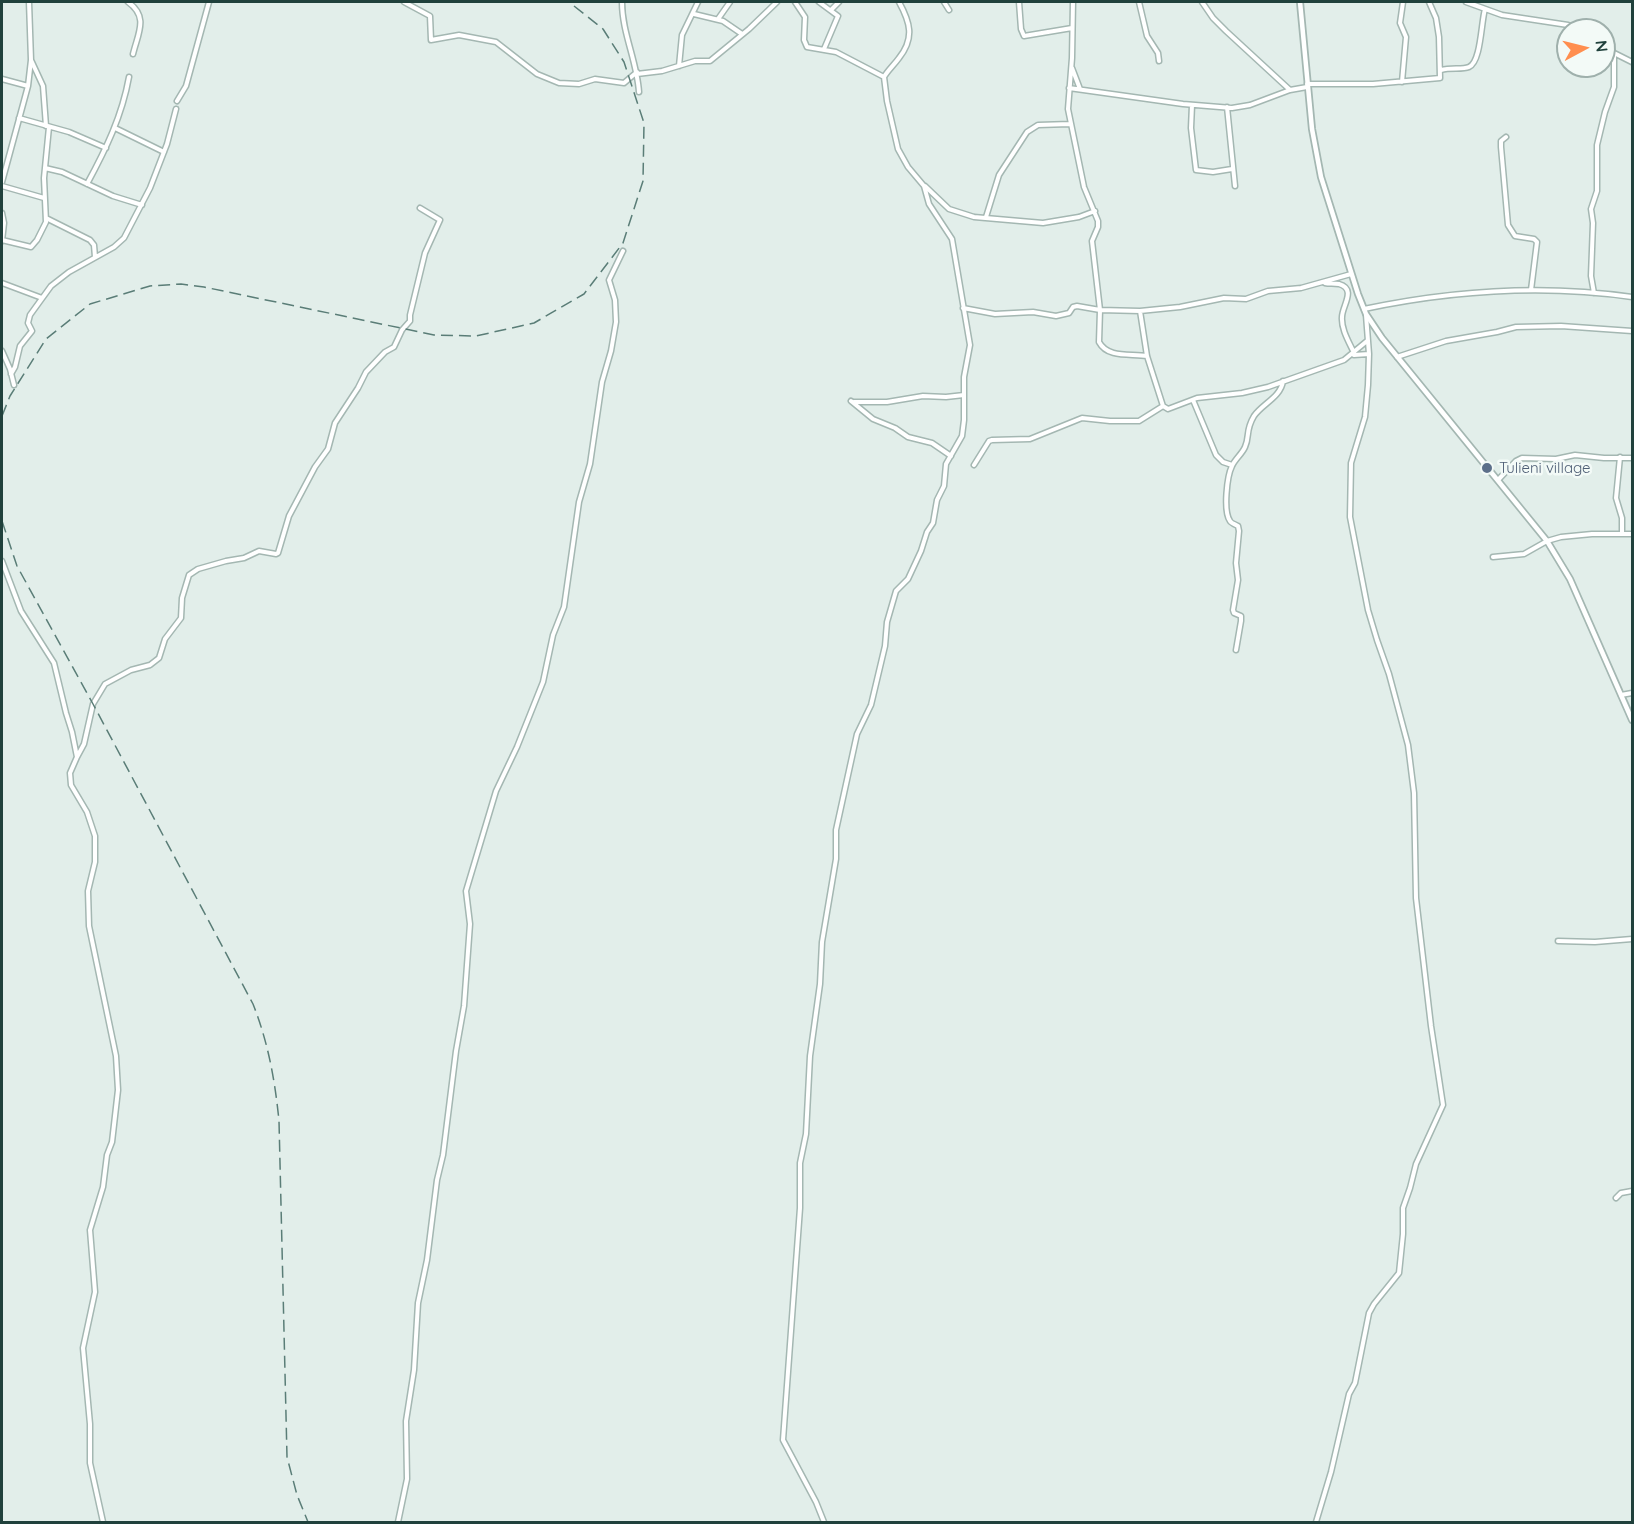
<!DOCTYPE html>
<style>
body{margin:0}
#map{position:relative;width:1634px;height:1524px;overflow:hidden;background:#e2eeea;font-family:Quicksand,sans-serif}
canvas{display:block}
.frame{position:absolute;inset:0;border:3px solid #20413c;pointer-events:none}
.north{position:absolute;left:1556px;top:18px;width:60px;height:60px;box-sizing:border-box;background:#f3faf7;border:2px solid #9fb0ac;border-radius:50%;rotate:83deg;font-size:16px;font-weight:700;line-height:24px;text-align:center;color:#20413c}
.north::after{content:'';display:block;margin:auto;width:21px;height:27px;background:#ff8e4f;clip-path:polygon(50% 0,100% 100%,50% 72%,0 100%)}
</style>
<div id="map">
<canvas width="1634" height="1524"></canvas>
<div class="frame"></div>
<div class="north">N</div>
</div>
<script>
const ctx = document.querySelector('canvas').getContext('2d');
ctx.lineJoin = 'round';
function stroke(path, color, width, dash) {
  ctx.strokeStyle = color;
  ctx.lineWidth = width;
  ctx.lineCap = dash ? 'butt' : 'round';
  ctx.setLineDash(dash || []);
  ctx.stroke(path);
}
function drawText(font, color, halo, rows, align = 'center') {
  ctx.font = font + ' Quicksand,sans-serif';
  ctx.lineWidth = 5;
  ctx.setLineDash([]);
  ctx.textBaseline = 'middle';
  ctx.strokeStyle = halo;
  ctx.fillStyle = color;
  for (const [text, x, y, turn = 0] of rows) {
    ctx.save();
    ctx.translate(x, y);
    ctx.rotate((+turn || 0) * Math.PI / 180);
    ctx.textAlign = isNaN(turn) ? turn : align;
    if (halo) ctx.strokeText(text, 0, 0);
    ctx.fillText(text, 0, 0);
    ctx.restore();
  }
}
const minor = new Path2D(`
 M128,2C149,17 138,33 133,54
 M404,2L430,16L431,40L459,35L496,42L537,74L559,83L579,84L595,79L624,83L637,72
 M622,2C622,33 637,61 639,92
 M795,2L805,17L804,40L807,47L836,52L884,77
 M819,2L838,16L824,49
 M944,2L949,10
 M1019,2L1021,29L1024,36L1072,28
 M1073,2L1072,58L1068,109L1084,187L1098,221V227L1092,241L1100,310L1099,342C1108,359 1132,353 1147,356
 M1139,2L1147,36L1158,53L1159,61
 M1202,2L1213,18L1226,31L1290,90
 M1466,2L1502,15L1568,25L1581,30
 M831,10L839,2
 M694,14L723,21L742,34
 M718,19L730,2
 M1604,44L1614,53L1632,62
 M31,60L43,86L46,126
 M679,66L682,35L698,2
 M1072,68L1080,89
 M1441,70C1451,67 1462,70 1469,67C1481,62 1481,23 1485,9
 M637,74L662,71L695,61H710L749,29L777,2
 M2,79L28,86
 M1402,82L1406,37L1400,23L1403,2
 M1307,84H1373L1440,78L1439,37L1436,18L1429,2
 M1069,88L1183,104L1232,108L1250,105L1290,90L1307,87
 M177,101L186,86L209,2
 M1192,105L1191,128L1196,170L1213,172L1232,169
 M1227,107L1235,186
 M19,118L69,132L106,148
 M115,128L164,152
 M1506,137L1501,141V147L1508,225L1515,236L1534,239L1537,242L1531,290
 M45,168L62,172L113,196L142,205
 M2,182L28,86L31,60L29,2
 M87,184C106,149 122,116 129,77
 M2,186L44,198
 M925,186L949,209L974,217L1043,223L1079,217L1095,211
 M2,213L4,223L2,241
 M986,217L999,175L1027,132L1038,125L1070,124
 M46,218L90,240L94,245L95,257
 M2,240L31,247L37,240L46,222L44,178L49,127
 M2,283L42,298
 M1325,283C1329,284 1334,283 1339,284C1357,289 1342,306 1342,317C1341,329 1349,342 1354,353
 M1594,293L1591,276L1593,223L1591,209L1597,191V145L1605,112L1614,87V53
 M963,308L995,314L1033,312L1056,316L1069,313L1073,307L1077,306L1100,310L1140,311L1180,307L1224,298L1246,299L1268,291L1301,288L1351,274
 M1364,309C1454,290 1541,284 1632,297
 M1140,311L1147,356L1163,406L1168,409L1197,398L1242,393L1268,387L1344,360L1367,341
 M2,351L10,369L14,385
 M1354,355L1369,354
 M1397,357L1446,341L1497,332L1516,327L1561,326L1632,331
 M11,374L15,367L20,346L32,331L28,323L30,315L51,286L69,272L114,247L124,238L150,188L167,144L176,109
 M1193,400L1216,455L1223,462L1232,465
 M851,401L873,419L895,428L908,437L932,443L951,456
 M854,402H887L923,396L946,397L964,395
 M1620,457L1616,498L1622,518V533
 M974,465L989,441L992,440L1030,439L1082,418L1110,421H1139L1163,406
 M1498,480L1516,461L1522,458L1556,459L1575,455L1604,458H1632
 M1493,557L1524,554L1547,541L1561,537L1592,534H1632
 M2,561L21,611L54,663L66,713L72,732L77,757L70,773L71,785L87,812L95,836V862L88,891L89,926L116,1056L118,1090L112,1142L107,1155L103,1187L90,1230L95,1292L83,1348L90,1424V1463L103,1522
 M1236,650L1241,621V616L1234,613L1233,610L1238,580L1236,563L1239,531L1238,526C1236,525 1231,523 1230,521C1223,511 1227,476 1232,466C1235,459 1242,454 1245,447C1250,436 1245,431 1254,416C1262,404 1281,397 1283,381
 M1621,695L1632,693
 M77,757L84,744L93,704L105,684L131,670L150,665L159,658L165,639L181,618L182,598L189,575L198,569L226,561L244,558L259,551L276,554L278,553L289,516L315,467L328,449L335,423L358,388L366,372L385,352L394,347L402,330L410,321V315L425,253L440,220L420,208
 M1558,941L1595,942L1632,939
 M1616,1198L1621,1193L1632,1191
 M398,1522L407,1479L406,1421L414,1370L418,1303L427,1260L437,1180L443,1155L456,1051L464,1006L470,924L466,891L496,791L517,747L543,682L553,635L564,607L579,502L590,464L602,382L611,351L616,322L615,300L609,280L623,251
 M824,1522L816,1502L783,1440L800,1208V1163L806,1134L810,1056L820,984L822,942L836,859V830L857,734L871,705L885,646L887,622L896,591L908,579L921,551L927,532L933,523L937,500L944,486L946,464L962,436L964,420V377L970,345L952,239L929,204L924,186L908,167L898,149L887,101L884,77C888,70 894,65 899,58C915,38 910,22 899,2
 M1316,1522L1331,1472L1349,1394L1355,1383L1369,1313L1374,1304L1399,1273L1403,1234V1208L1410,1188L1416,1164L1443,1105L1431,1026L1416,898L1414,793L1408,745L1389,674L1377,640L1368,610L1350,517L1351,463L1365,417L1368,385L1369,354L1366,315`);
const tertiary = new Path2D(`
 M1300,2L1312,129L1321,177L1358,294L1366,314L1382,338L1547,541L1570,579L1632,720`);
const rail = new Path2D(`
 M2,416L10,396L46,339L90,304L150,286L181,284L204,287L434,335L476,336L534,323L584,294L623,243L643,181L644,123L624,62L603,29L569,2
 M2,521L17,566L93,704L253,1004C268,1042 275,1080 279,1121L287,1457L297,1495L308,1522`);
const markers = [
 [1487,468,6,"#5c6f8a"]
];
const serviceNames = [
 ["Tulieni village",1499,468]
];
stroke(minor, '#a4b7b2', 7);
stroke(tertiary, '#a4b7b2', 8);
stroke(minor, '#fff', 4);
stroke(tertiary, '#fff', 4.5);
stroke(rail, '#5a7d77', 1.5, [12, 6]);
for (const [x, y, r, color] of markers) {
  const dot = new Path2D();
  dot.arc(x, y, r, 0, 2 * Math.PI);
  ctx.fillStyle = color;
  ctx.fill(dot);
  stroke(dot, '#f3faf7', 2);
}
drawText('15px', '#4e5e75', '#f3faf7', serviceNames, 'left');
</script>
